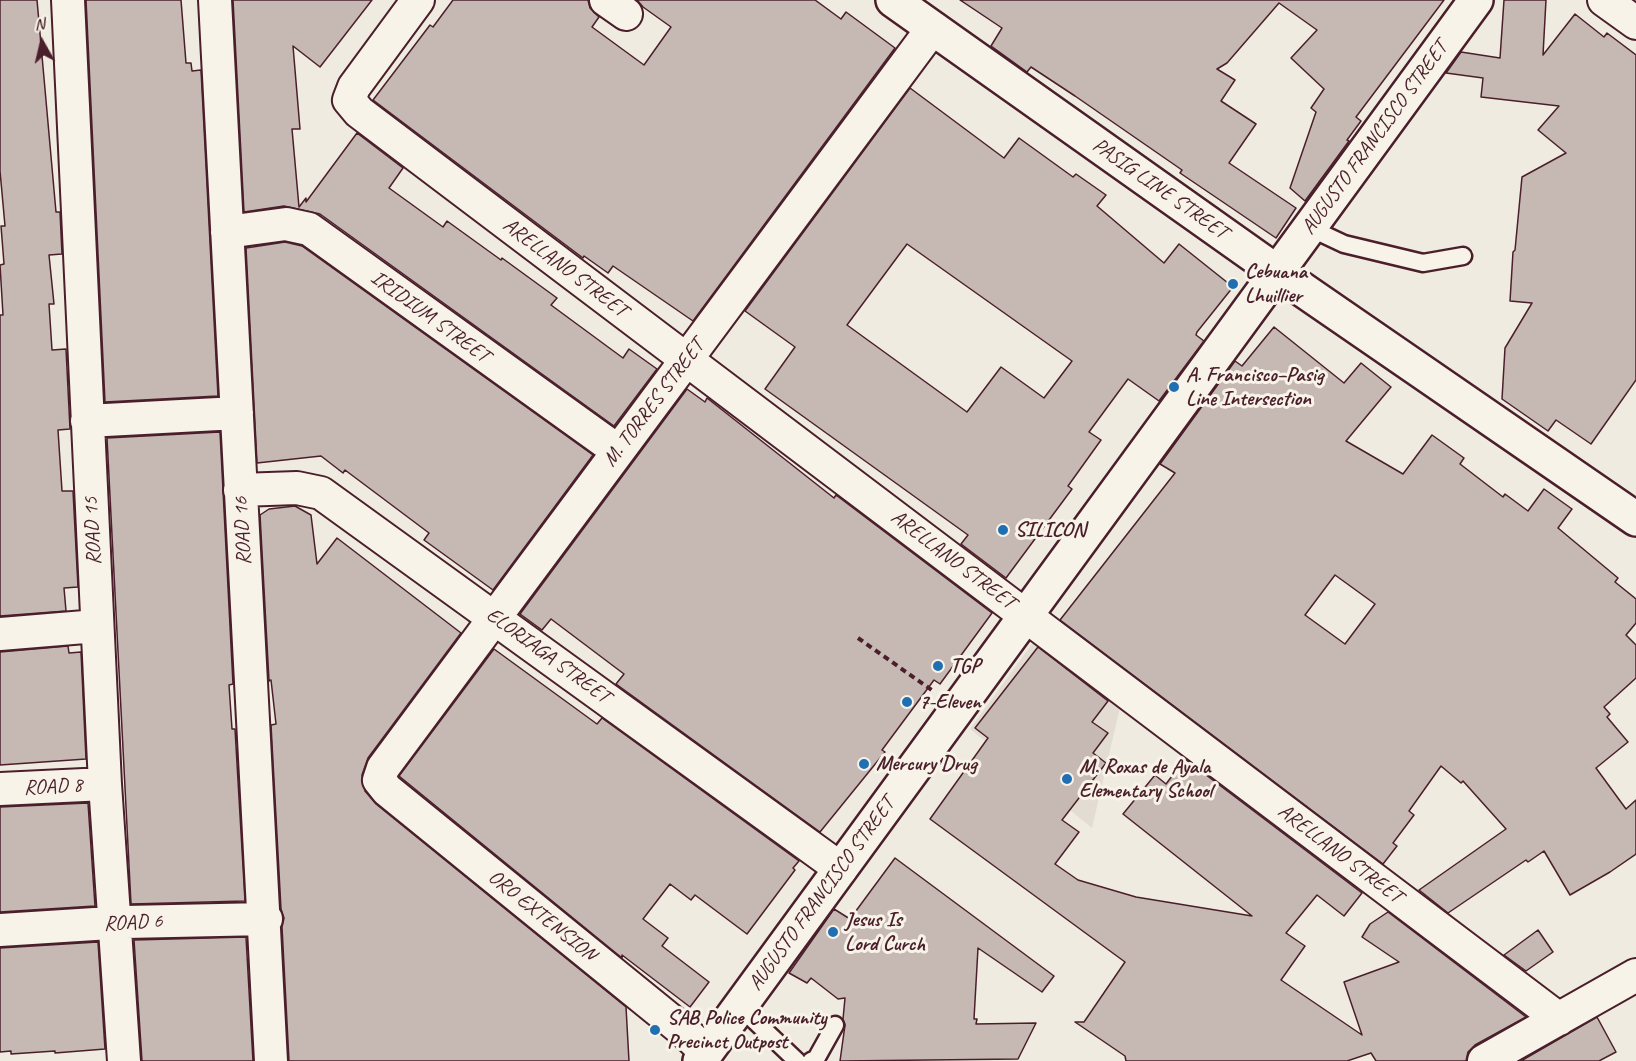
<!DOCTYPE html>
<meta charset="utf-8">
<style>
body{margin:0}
#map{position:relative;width:1636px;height:1061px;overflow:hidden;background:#f0ebe0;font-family:Caveat,sans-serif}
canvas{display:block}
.north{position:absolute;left:12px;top:12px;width:60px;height:60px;-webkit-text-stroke:4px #f7f3e8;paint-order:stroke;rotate:352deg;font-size:16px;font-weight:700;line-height:24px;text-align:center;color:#4a1f2b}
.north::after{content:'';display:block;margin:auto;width:21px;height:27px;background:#4a1f2b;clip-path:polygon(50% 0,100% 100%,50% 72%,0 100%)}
</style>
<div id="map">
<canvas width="1636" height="1061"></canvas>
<div class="north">N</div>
</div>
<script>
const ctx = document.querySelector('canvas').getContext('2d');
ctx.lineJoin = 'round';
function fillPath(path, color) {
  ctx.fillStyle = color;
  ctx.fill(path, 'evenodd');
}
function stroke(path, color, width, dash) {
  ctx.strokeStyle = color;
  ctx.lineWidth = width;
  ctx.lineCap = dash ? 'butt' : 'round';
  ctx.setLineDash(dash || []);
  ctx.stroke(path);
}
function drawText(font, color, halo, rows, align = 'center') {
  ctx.font = font + ' Caveat,sans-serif';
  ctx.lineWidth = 6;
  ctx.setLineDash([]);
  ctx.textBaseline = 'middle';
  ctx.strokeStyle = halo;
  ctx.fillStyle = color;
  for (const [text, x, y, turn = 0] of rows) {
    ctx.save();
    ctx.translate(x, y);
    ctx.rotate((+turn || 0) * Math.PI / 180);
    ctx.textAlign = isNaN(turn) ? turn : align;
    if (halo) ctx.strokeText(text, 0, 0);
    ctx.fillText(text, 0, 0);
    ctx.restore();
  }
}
const built = new Path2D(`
 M1037,637L1122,699L1092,828L970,729Z`);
const building = new Path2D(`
 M0,0H37L56,212H60L62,254L49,255L54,304H49L52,350L66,349L70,429L58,430L62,491H73L78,587L64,588L66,611L0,616V315H3L0,265L4,264L1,226H5L0,171Z
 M86,0H181L186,63H191L192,71L201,70L218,396L105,402Z
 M233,0H372L320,67L293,46L300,129H292L299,207L306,198V202L357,133L403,168L389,188L443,227L447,221L501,260L502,258L557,298L551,305L623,358L629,349L657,369L614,426L320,214L284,206L244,212Z
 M453,0H588L590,8L599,17L592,27L644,65L671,27L643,7L637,0H815L841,19L846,12L895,48L693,321L613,266L608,273L584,256L583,258L373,100L430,25L433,27Z
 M960,0H1444L1356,117L1361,121L1347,140L1349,141L1305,201L1290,188L1316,112L1311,108L1324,89L1291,58L1317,30L1279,3L1227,63L1217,69L1235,80L1221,101L1256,124L1229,163L1296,208L1276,238L1180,173L1182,170L1075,96L1031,67L1027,72L991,46L1002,28Z
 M1504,0H1546L1543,55L1575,14L1604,37L1607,33L1636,55V380L1591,444L1556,420L1548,431L1502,399L1505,348L1532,303L1510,301L1513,252L1515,250L1522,177L1566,153L1538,130L1559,106L1481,97L1483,78L1446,73L1461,52L1500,58Z
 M910,88L1004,158L1019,138L1073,177L1076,174L1106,195L1097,206L1164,263L1179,244L1233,287L1197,332L1196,335L1204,341L1159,401L1128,379L1089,432L1101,440L1068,486L1072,489L1006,578L961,544L968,535L765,389L795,347L745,311ZM907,244L1072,361L1044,398L1001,367L967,412L847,325Z
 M285,242L302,246L593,455L493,590L424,540L429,533L345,470L343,473L321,456L257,463L246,248Z
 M1274,327L1344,383L1361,363L1391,387L1346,441L1403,474L1432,435L1464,458L1460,464L1503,497L1505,494L1528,511L1544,489L1572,509L1558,528L1618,578L1615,582L1636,599V623L1626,635L1636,645V678L1604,707L1610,714L1607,717L1628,742L1596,768L1626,809L1636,800V854L1610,872L1570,895L1544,851L1528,862L1526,860L1448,913L1419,890L1506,829L1463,781L1461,783L1441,766L1409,811L1414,815L1393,843L1397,846L1383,864L1060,620L1175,473L1160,464L1235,361L1242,366ZM1335,575L1375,604L1345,644L1305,615Z
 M687,389L705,402L707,398L834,498L836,495L992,613L940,684L934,680L882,750L885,752L820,832L616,684L624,674L551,619L542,630L520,614Z
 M220,432L233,684L229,685L232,729H235L245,901L131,904L107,438Z
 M295,506L311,515L317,564L337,538L461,633L368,758L362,775L365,791L376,804L626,1007L629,1061H289L282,927L284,918L281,909L271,725L276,724L271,680L269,681L260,515L269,509Z
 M68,646L69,653L81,652L86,759L0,765V652Z
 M1038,647L1108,701L1092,722L1108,733L1093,753L1106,763L1062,820L1079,832L1055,864L1078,880L1136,897L1252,916L1123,814L1155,775L1166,784L1185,759L1362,893L1344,916L1317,895L1286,933L1305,946L1281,980L1362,1035L1344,982L1399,962L1362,937L1370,924L1388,912L1526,1017L1475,1045L1468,1052L1466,1061H1376L1371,1053L1347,1061H1126L1125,1056L1075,1022H1084L1125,962L930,819L988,738L975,728Z
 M494,649L597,724L602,718L799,861L793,868L795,870L747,934L695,895L691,900L670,884L643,919L668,938L662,946L709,982L690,1007L622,955V958L399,776Z
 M88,803L95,906L0,912V807Z
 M895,858L1054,976L1042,992L978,948L974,1019H977L976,1024L1036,1023L1018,1059L840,1061L845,1025L843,1019L845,998L838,999L811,978L807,983L789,973L834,909L850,919Z
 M1538,930L1553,952L1526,971L1504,955Z
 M246,937L253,1061H142L134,940Z
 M98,942L105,1049L55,1053V1051L11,1054V1051L0,1052V948Z
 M1597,1017L1616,1052L1599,1061H1521Z`);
const path = new Path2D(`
 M858,638L933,691`);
const lane = new Path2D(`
 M1310,228L1344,244L1423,263L1463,256
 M739,1006L797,1061
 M811,1061L816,1059L835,1025`);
const street = new Path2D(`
 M68,0L105,784L124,1061
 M215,0L271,1061
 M418,0L354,87L349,100L359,112L1559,1019
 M606,0L626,14
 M1604,0L1636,23
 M227,232L286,224L309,229L618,451
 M87,421L237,413
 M240,490L297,488L321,493L841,869
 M0,634L97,626
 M0,789L105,784
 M0,930L126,922L266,919
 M706,1052L685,1032L387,790L379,780L383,768L932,29
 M1484,1061L1636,975`);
const secondary = new Path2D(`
 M893,0L1277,272L1636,519
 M700,1061L1476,0`);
const markers = [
 [1233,284,6,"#1f6fb2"],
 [1174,387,6,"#1f6fb2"],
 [1003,530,6,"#1f6fb2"],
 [938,666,6,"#1f6fb2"],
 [907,702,6,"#1f6fb2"],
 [864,764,6,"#1f6fb2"],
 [1067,779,6,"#1f6fb2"],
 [833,932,6,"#1f6fb2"],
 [655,1030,6,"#1f6fb2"]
];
const streetNames = [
 ["AUGUSTO FRANCISCO STREET",1375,138,-54],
 ["PASIG LINE STREET",1160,189,35],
 ["ARELLANO STREET",565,268,37],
 ["IRIDIUM STREET",430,317,36],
 ["M. TORRES STREET",654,403,-53],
 ["ROAD 15",93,531,-93],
 ["ROAD 16",243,531,-93],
 ["ARELLANO STREET",953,560,37],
 ["ELORIAGA STREET",548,656,36],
 ["ROAD 8",53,787,-3],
 ["ARELLANO STREET",1340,854,37],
 ["AUGUSTO FRANCISCO STREET",822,894,-54],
 ["ORO EXTENSION",542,916,39],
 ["ROAD 6",133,923,-3]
];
const poiNames = [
 ["Cebuana",1245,272],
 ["Lhuillier",1245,296],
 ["A. Francisco–Pasig",1186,375],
 ["Line Intersection",1186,399],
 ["SILICON",1015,530],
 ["TGP",950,666],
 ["7-Eleven",919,702],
 ["Mercury Drug",876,764],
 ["M. Roxas de Ayala",1079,767],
 ["Elementary School",1079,791],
 ["Jesus Is",845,920],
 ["Lord Curch",845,944],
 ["SAB Police Community",667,1018],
 ["Precinct Outpost",667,1042]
];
fillPath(built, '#e3dcd2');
fillPath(building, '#c6b8b3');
stroke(building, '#4a1f2b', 1.5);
stroke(lane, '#4a1f2b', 21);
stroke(street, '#4a1f2b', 36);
stroke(secondary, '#4a1f2b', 38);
stroke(path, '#4a1f2b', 4, [6, 4.5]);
stroke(lane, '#f7f3e8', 16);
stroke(street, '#f7f3e8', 32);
stroke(secondary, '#f7f3e8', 33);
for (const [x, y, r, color] of markers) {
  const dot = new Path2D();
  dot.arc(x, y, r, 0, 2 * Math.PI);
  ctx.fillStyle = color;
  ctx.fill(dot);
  stroke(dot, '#f7f3e8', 2);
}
drawText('21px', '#4a1f2b', '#f7f3e8', streetNames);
drawText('bold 21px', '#4a1f2b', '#f7f3e8', poiNames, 'left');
</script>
